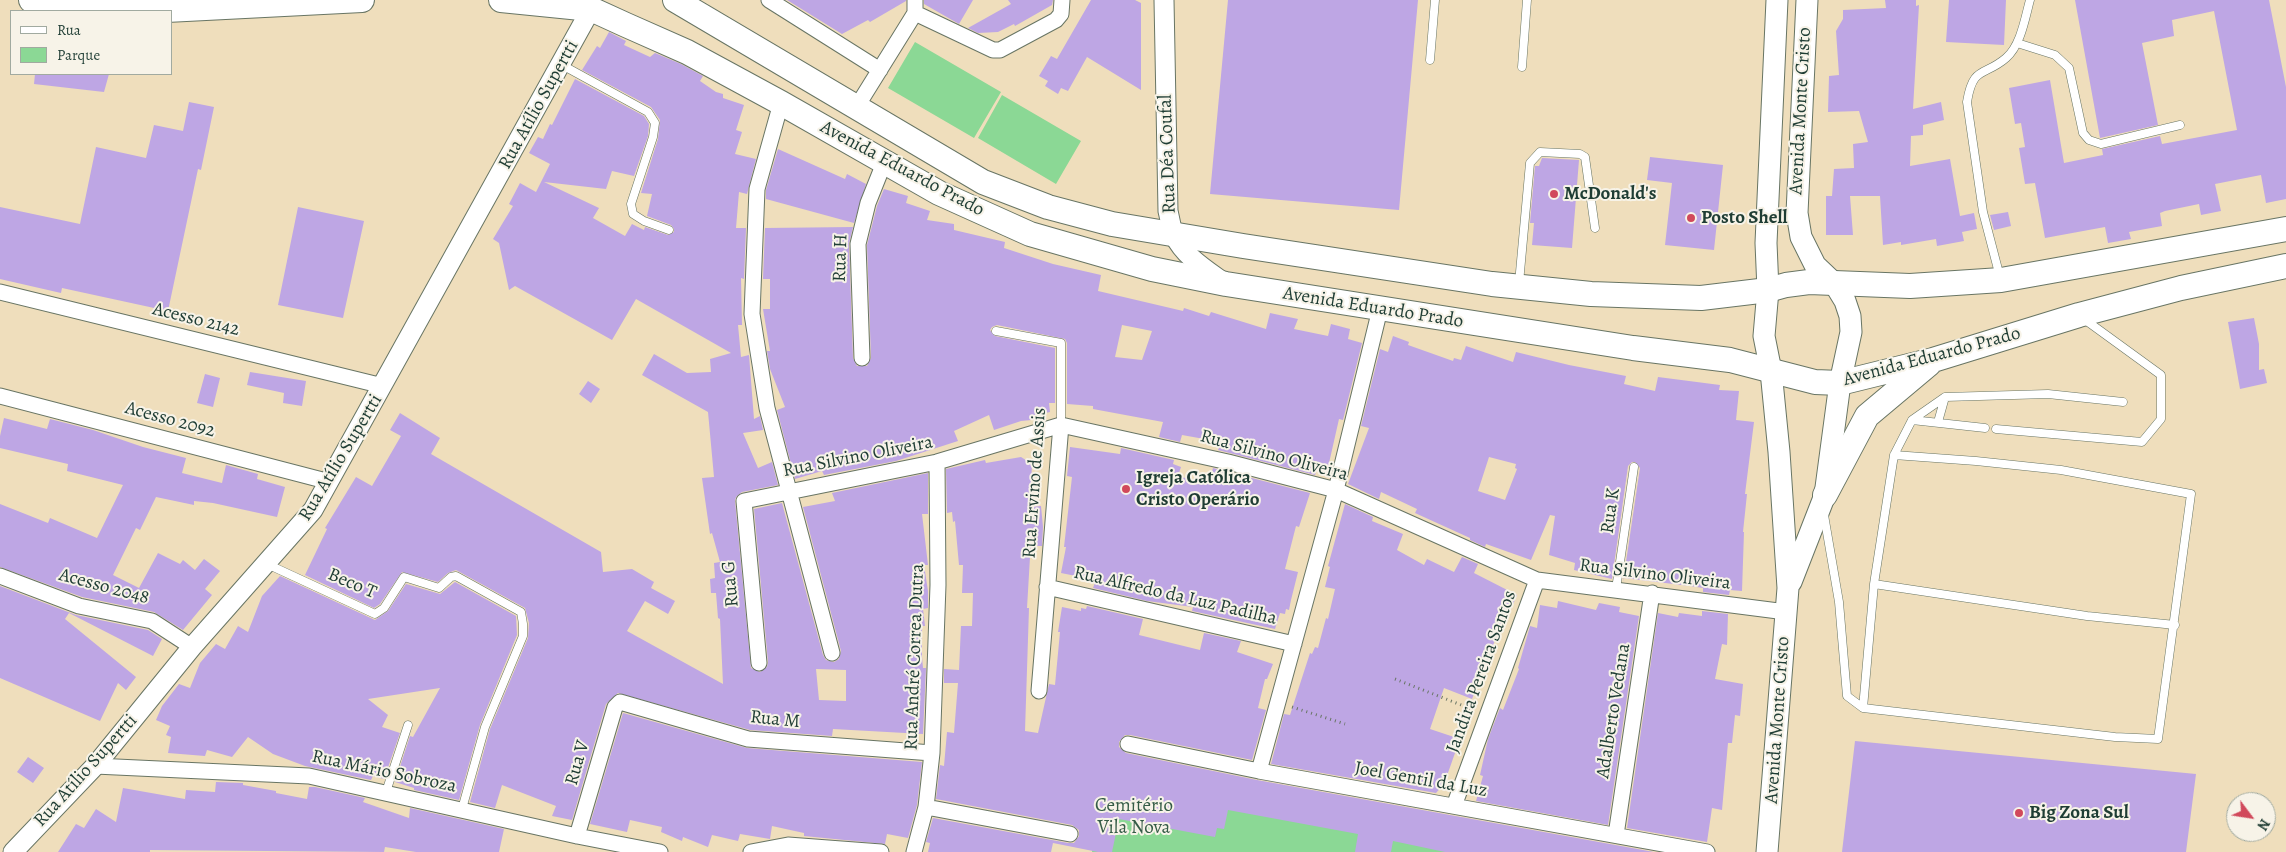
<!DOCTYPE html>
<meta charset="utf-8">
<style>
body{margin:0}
#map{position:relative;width:2286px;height:852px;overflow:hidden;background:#efdebc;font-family:Alegreya,serif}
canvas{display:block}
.legend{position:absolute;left:10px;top:10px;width:162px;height:65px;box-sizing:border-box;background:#f7f3e8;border:1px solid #a1aaa0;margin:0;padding:6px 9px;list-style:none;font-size:15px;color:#1f3d34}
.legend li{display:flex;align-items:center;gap:10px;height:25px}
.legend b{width:25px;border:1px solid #a1aaa0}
.north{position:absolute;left:2226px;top:792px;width:50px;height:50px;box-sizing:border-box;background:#f7f3e8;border:1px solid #a1aaa0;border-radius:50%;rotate:121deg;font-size:14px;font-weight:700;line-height:20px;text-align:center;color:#1f3d34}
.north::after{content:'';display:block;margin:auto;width:18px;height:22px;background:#d1495b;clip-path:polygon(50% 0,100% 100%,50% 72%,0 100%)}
</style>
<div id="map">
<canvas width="2286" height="852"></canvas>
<ul class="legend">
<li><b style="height:6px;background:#fff"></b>Rua</li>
<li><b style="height:14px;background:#8bd895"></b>Parque</li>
</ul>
<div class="north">N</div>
</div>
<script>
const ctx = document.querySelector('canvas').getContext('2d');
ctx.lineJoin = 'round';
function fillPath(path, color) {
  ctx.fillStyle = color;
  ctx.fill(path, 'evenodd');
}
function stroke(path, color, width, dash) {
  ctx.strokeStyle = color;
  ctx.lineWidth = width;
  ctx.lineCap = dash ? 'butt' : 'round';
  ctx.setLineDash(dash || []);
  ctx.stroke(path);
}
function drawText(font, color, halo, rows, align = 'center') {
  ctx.font = font + ' Alegreya,serif';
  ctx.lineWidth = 4;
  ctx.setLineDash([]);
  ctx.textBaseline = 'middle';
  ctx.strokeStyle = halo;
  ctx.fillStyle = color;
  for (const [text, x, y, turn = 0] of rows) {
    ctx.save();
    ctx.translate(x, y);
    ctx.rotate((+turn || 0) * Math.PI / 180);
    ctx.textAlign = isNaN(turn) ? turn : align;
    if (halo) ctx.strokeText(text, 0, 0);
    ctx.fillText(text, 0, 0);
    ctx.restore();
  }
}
const green = new Path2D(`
 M915,42L1001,92L974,138L888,88Z
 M1002,95L1081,141L1056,184L978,138Z
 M1106,775L1511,852H1092Z`);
const building = new Path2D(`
 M787,0H906V1L870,22L868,20L842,34Z
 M924,0H973L959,24L924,4Z
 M1008,0H1053L1052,5L1015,26L1014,24L998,32L978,33L968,28L1011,4Z
 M1091,0H1135L1141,3V90L1087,57L1068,91L1061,88L1058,94L1045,86L1048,81L1039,76L1051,56L1057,59Z
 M1228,0H1418L1399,210L1210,194Z
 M1885,0H1916V6L1919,5L1913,109L1941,102L1944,120L1923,125V135L1911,136L1910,166L1950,159L1960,216L1974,213L1977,229L1962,232L1964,241L1937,246L1936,239L1901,245V242L1883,245L1880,196H1850L1853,235H1826V196H1832L1834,169L1854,168L1853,144L1868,142L1859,111L1828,112L1829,76L1839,75L1836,31L1843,19V10L1886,8Z
 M1949,0H2006L2004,45L1946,42Z
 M2075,0H2269L2286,87V199L2266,203L2261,175L2215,184L2221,211L2201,215L2199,204L2165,211L2160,213L2162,226L2129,232L2131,239L2108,243L2105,227L2045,238L2035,183L2025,184L2019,148L2025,147L2021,123L2015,124L2009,88L2050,80L2064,163L2103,155L2102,149L2160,136L2162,144L2237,130L2214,11L2172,20L2174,36L2142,43L2158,125L2100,138Z
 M609,32L626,41L624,45L650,57L655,53L681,64L703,76L700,81L716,92L723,94V98L744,105L736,130L742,132L735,154L756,159L747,194L739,192L736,228H746L744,279L741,278L742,325H738L741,357L749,355L754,419L760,416L763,430L743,433L758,468L772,462L778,485L742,492L736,497L735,501L751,668L760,672L767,667L768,662L754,509L782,503L823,655L826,660L834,662L839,659L841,651L803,507L835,501L832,493L928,473V514H922L928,565H924L928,591V608L923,609L925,626H922V657L923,668H926L923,734L833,729L832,736L750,730L618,693L606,704L572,820L552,816L556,806L502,785L495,808L470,802L490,729L528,638L529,623L525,608L456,570L448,573L438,582L402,572L380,604L374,608L305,575L327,529L325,528L356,477L372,486L401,436L390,430L400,413L440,438L431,454L601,552L603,572L632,569L654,582L651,588L675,601L668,614L645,601L627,631L723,684L720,619L718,618L716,593H711L710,579L715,578L714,563L720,562L712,533L710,534L702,478L714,477L708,412L642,375L654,354L687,373L711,372L710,359L731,353L636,299L612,340L515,286L509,290L499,243L493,239L513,206L509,204L520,183L536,192L550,164L529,153L538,137L543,139L550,124L552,125L575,79L644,116L649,124L648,136L634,176L612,171L606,189L544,182L599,208L593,218L625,236L632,224L644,230L645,227L668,235L674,232V229L671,225L647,216L652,194L641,193L658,139L660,120L651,107L582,70L597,46L600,48ZM816,669L846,670V701L819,700Z
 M35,74H109L104,92L34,84Z
 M189,102L214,107L201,170L198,169L168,311L62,288L61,293L0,279V207L80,224L96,147L146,158L154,125L183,131Z
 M778,149L845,179L847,174L866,184L854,223L766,199V190Z
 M1650,157L1723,165L1714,250L1665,245L1672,183L1647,180Z
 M1542,158L1579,160L1572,248L1532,245L1534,223H1530L1535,166H1539Z
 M884,189L908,196L906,203L930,211L927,220L954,224V230L1005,242L1004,248L1053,264L1101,275L1098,291L1183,311L1184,308L1209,316L1211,312L1266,329L1270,313L1298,319L1294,329L1328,336L1331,324L1350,329L1348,339L1362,343L1343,420L1339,419L1327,472L1317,470L1315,475L1218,450L1221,442L1182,435L1180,442L1159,437L1163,422L1093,409V406L1067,404V343L1065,339L997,325L992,327L990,330L995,336L1055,348V403H1049L1050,412L1041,414L1042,419L1021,421L994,430L989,415L954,431L958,441L896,461L824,475L822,471L795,479L777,410L785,407L770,369L767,351H770L763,309H770V279H763L765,228L853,227L849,244L853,358L857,366H867L871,358L867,245L877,206ZM1122,325L1152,331L1142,360L1115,357Z
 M298,207L364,221L343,318L278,305Z
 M2008,212L2011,226L1994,230L1990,215Z
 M2254,318L2259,344V370L2264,369L2267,383L2240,389L2228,322Z
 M1393,336L1409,342L1408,345L1453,361L1454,358L1461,360L1466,346L1513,362L1516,352L1569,365L1626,376L1624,384L1655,391L1658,377L1720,385L1719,390L1739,391L1736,420L1754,422L1745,494H1747L1743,532H1744L1742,591L1730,590L1729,595L1703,592V588L1690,586L1624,578L1623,582L1640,468L1635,462H1632L1628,466L1612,579L1574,570L1575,563L1549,555L1555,516L1550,515L1531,560L1486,544L1485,547L1470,540V538L1415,513L1417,509L1381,492L1379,499L1348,484L1369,428L1361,426L1380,349L1388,352ZM1489,457L1516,464L1515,468L1517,469L1505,500L1478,491Z
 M250,372L306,381L302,406L283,403L284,393L247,385Z
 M205,374L220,378L213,407L197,403Z
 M588,381L600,389L591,403L579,394Z
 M4,418L47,429L50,419L93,430L143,447L186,458L182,473L222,483L226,465L258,474L257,479L285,487L277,517L213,503L194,501V505L156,497L140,530L136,528L113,575L139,588L158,553L180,564L183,560L195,570L204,559L220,571L205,589L212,595L183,630L154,612L82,597L0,567V504L48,523L50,518L97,538L123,485L67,471L68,464L0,448V436Z
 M1070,447L1120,454L1121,448L1174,460L1173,464L1181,467L1178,476L1208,484L1213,468L1310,493L1299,527L1296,526L1285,569L1298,572L1291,600L1289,610L1286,609L1285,614L1280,613L1275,629L1192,611L1193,607L1147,601L1093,588L1096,580L1061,573L1066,547H1064L1072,477L1067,476Z
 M1021,457L1032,464L1030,507L1041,506L1043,527L1042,546H1031L1030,557L1027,608H1029L1025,731L1038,733L1049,684L1055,685L1060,632H1058L1062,607L1081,611V608L1086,609L1087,606L1143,619L1139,635L1200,650L1204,633L1241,641L1237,652L1273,664L1267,679H1265L1258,708L1266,710L1252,760L1130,735H1125L1119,742V747L1126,753L1257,780L1654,852H1445L1393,841L1391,852H1355L1358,834L1228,810L1224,829L1217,828L1215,837L1119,819L1112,852H1098L1053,843L1051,852H928L930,843L926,842L933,818L1068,843H1074L1079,836V830L1072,825L936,799L940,765L944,766L947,732L954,733L958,683H944V669L959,670L961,626H972L973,593H962L963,565H959L955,521L953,522L952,512L947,513L946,469L985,460L986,463Z
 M1345,504L1373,517L1372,521L1403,534L1397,550L1424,565L1427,559L1454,572L1462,557L1478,564L1474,573L1517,595L1511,609L1508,607L1472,699L1444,688L1430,729L1460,739L1444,784L1436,793L1271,764L1284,714L1290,715L1310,653L1312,654L1315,647L1318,648L1326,618L1328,619L1335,589L1325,587L1330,567L1328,566Z
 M280,576L375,620L388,611L406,584L440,594L455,582L516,616L517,635L480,725L459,800L414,790V788L395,782L410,736L413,737L440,688L368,699L388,715L382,727L400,733L384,779L373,776L371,780L305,766L273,754L248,737L232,757L207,750L205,756L168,753L171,737L166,735L170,726L156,720L162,706L179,684L190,688L200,663L216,644L225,649L238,626L248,632L262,596Z
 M0,586L76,615L148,630L162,639L153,656L69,613L65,619L136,677L126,690L118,683L100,721L0,678Z
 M1558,601L1596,610L1599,603L1620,607L1619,612L1639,616L1608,825L1476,801L1483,776L1480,775L1488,739L1500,708L1503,710L1519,669L1518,668L1530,626L1537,628L1540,605L1557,608Z
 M1702,611L1728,614L1727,645L1722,644L1715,679L1743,684L1740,716L1735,715L1732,743H1728L1722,810L1712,808L1707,842L1627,828L1658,613L1678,617L1679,613L1702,616Z
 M623,713L747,748L922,762L917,805L908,838L887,834L885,844L804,836V833L772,826L770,839L740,834L738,841L712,835L708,847L683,837L682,841L661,832L662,827L630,820L627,832L590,824Z
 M1855,741L2196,774L2186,852H1842Z
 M28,757L44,768L33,783L17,772Z
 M216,782L243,783V785L276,791V793L307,799L309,787H315L365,798L363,802L409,818L410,808L504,829L499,852H416L385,847L384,852L150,850V852H58L76,824L84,828L96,809L116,822L123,788L185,799L186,790L215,792Z`);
const path = new Path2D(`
 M1395,679L1474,710
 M1292,707L1345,724`);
const service = new Path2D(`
 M2017,43L2055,55L2069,68L2083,133L2089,140L2101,144L2180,125
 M1430,60L1435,0
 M562,65L648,112L655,123L653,137L631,204L633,214L644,221L669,230
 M1522,67L1527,0
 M2000,277L1983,212L1967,102C1973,65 1984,77 2006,58C2021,45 2025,18 2030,0
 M1519,283L1530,163L1540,152L1580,154L1585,157L1595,228
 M996,331L1061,343V425
 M1912,420L1945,397L2048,394L2123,402
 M1938,422L1945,397
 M1996,429L2142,442L2161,419V375L2084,319
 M1824,515L1839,602L1847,696L1863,708L2115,737L2158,739L2191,494L2061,470L1976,461L1894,455
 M267,564L375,614L384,608L404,577L439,588L451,577L456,576L521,612L523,624V636L485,727L462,809
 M1874,584L2087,616L2175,625
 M1616,589L1634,467
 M1863,708L1874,584L1894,455L1912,420L1985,428
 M386,792L408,725`);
const minor = new Path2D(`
 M769,0L880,70
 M915,13L993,50H1000L1056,20L1061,14L1062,0
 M781,103L757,189L752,314L767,408L832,653
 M856,108L915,13V0
 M0,292L383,386
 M862,358L858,244L868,203L884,163
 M0,396L330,482
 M0,576L79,606L152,621L192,647
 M1047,587L1294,644
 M759,663L744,501L937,462L1061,425L1228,462L1336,490L1537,580L1786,612
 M1039,691L1061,425
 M1128,744L1259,771L1707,852
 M95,766L309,776L577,836L660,852
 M1259,771L1336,490L1380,309
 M1454,806L1537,580
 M926,807L1070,834
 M1616,835L1652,593
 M577,836L615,707L620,702L748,739L932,753
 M751,852L788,845L881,852
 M914,852L926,807L932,753L938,585L937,462`);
const tertiary = new Path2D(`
 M1164,0L1168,211C1170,219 1171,228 1174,235C1184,256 1205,269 1223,282
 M13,852L95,766L192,647L313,510L591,9`);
const secondary = new Path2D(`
 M1791,582L1825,495L1840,383L1851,332L1850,316L1845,301L1834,283L1815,265L1801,237L1797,213L1807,0
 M1767,852L1788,588L1779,452L1771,371L1764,336L1768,290L1766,243L1777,0`);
const primary = new Path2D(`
 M31,0L49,4L147,11L362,0
 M501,0L591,9L626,25L687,52L781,103L939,193L1030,234L1152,269L1226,284L1633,348L1730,360L1815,382L1840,383L1933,360L2079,315L2181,288L2286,266
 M675,0L983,182L1048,207L1112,224L1243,246L1492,284L1591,294L1701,298L1768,290L1786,285L1809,282L1910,286L2001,280L2286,229
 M1825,495L1867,416L1929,364`);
const markers = [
 [1554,194,5,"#d1495b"],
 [1691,218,5,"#d1495b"],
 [1126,489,5,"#d1495b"],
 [2019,813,5,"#d1495b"]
];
const streetNames = [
 ["Rua Atílio Supertti",539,105,-61],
 ["Avenida Monte Cristo",1801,111,-87],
 ["Rua Déa Coufal",1168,154,-92],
 ["Avenida Eduardo Prado",902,169,28],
 ["Rua H",841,258,-88],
 ["Avenida Eduardo Prado",1373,308,9],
 ["Acesso 2142",196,320,14],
 ["Avenida Eduardo Prado",1932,357,-15],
 ["Acesso 2092",170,420,15],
 ["Rua Silvino Oliveira",1274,456,15],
 ["Rua Silvino Oliveira",858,457,-11],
 ["Rua Atílio Supertti",341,458,-59],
 ["Rua Ervino de Assis",1035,483,-86],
 ["Rua K",1611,511,-82],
 ["Rua Silvino Oliveira",1655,575,7],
 ["Beco T",352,584,23],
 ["Rua G",731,584,-95],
 ["Acesso 2048",104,587,15],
 ["Rua Alfredo da Luz Padilha",1175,596,13],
 ["Rua André Correa Dutra",915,657,-88],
 ["Jandira Pereira Santos",1482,672,-70],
 ["Adalberto Vedana",1614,711,-81],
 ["Rua M",775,720,6],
 ["Avenida Monte Cristo",1778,720,-86],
 ["Rua V",578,763,-74],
 ["Rua Atílio Supertti",86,771,-48],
 ["Rua Mário Sobroza",384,772,12],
 ["Joel Gentil da Luz",1421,780,10]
];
const poiNames = [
 ["McDonald's",1564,194],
 ["Posto Shell",1701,218],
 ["Igreja Católica",1136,478],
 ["Cristo Operário",1136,500],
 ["Big Zona Sul",2029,813]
];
const parkNames = [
 ["Cemitério",1134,806],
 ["Vila Nova",1134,828]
];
fillPath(green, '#8bd895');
fillPath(building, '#bea6e4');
stroke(service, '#687564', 9);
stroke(minor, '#687564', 17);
stroke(tertiary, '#687564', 21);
stroke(secondary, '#687564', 23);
stroke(primary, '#687564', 26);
stroke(path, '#687564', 3, [1, 4]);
stroke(service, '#fff', 8);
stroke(minor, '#fff', 15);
stroke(tertiary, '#fff', 19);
stroke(secondary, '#fff', 21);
stroke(primary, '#fff', 24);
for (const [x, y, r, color] of markers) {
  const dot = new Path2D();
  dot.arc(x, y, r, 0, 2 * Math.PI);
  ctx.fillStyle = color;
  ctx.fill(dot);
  stroke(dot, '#f7f3e8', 2);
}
drawText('19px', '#1f3d34', '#f7f3e8', streetNames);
drawText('bold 19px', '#1f3d34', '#f7f3e8', poiNames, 'left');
drawText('19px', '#355c47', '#f7f3e8', parkNames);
</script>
